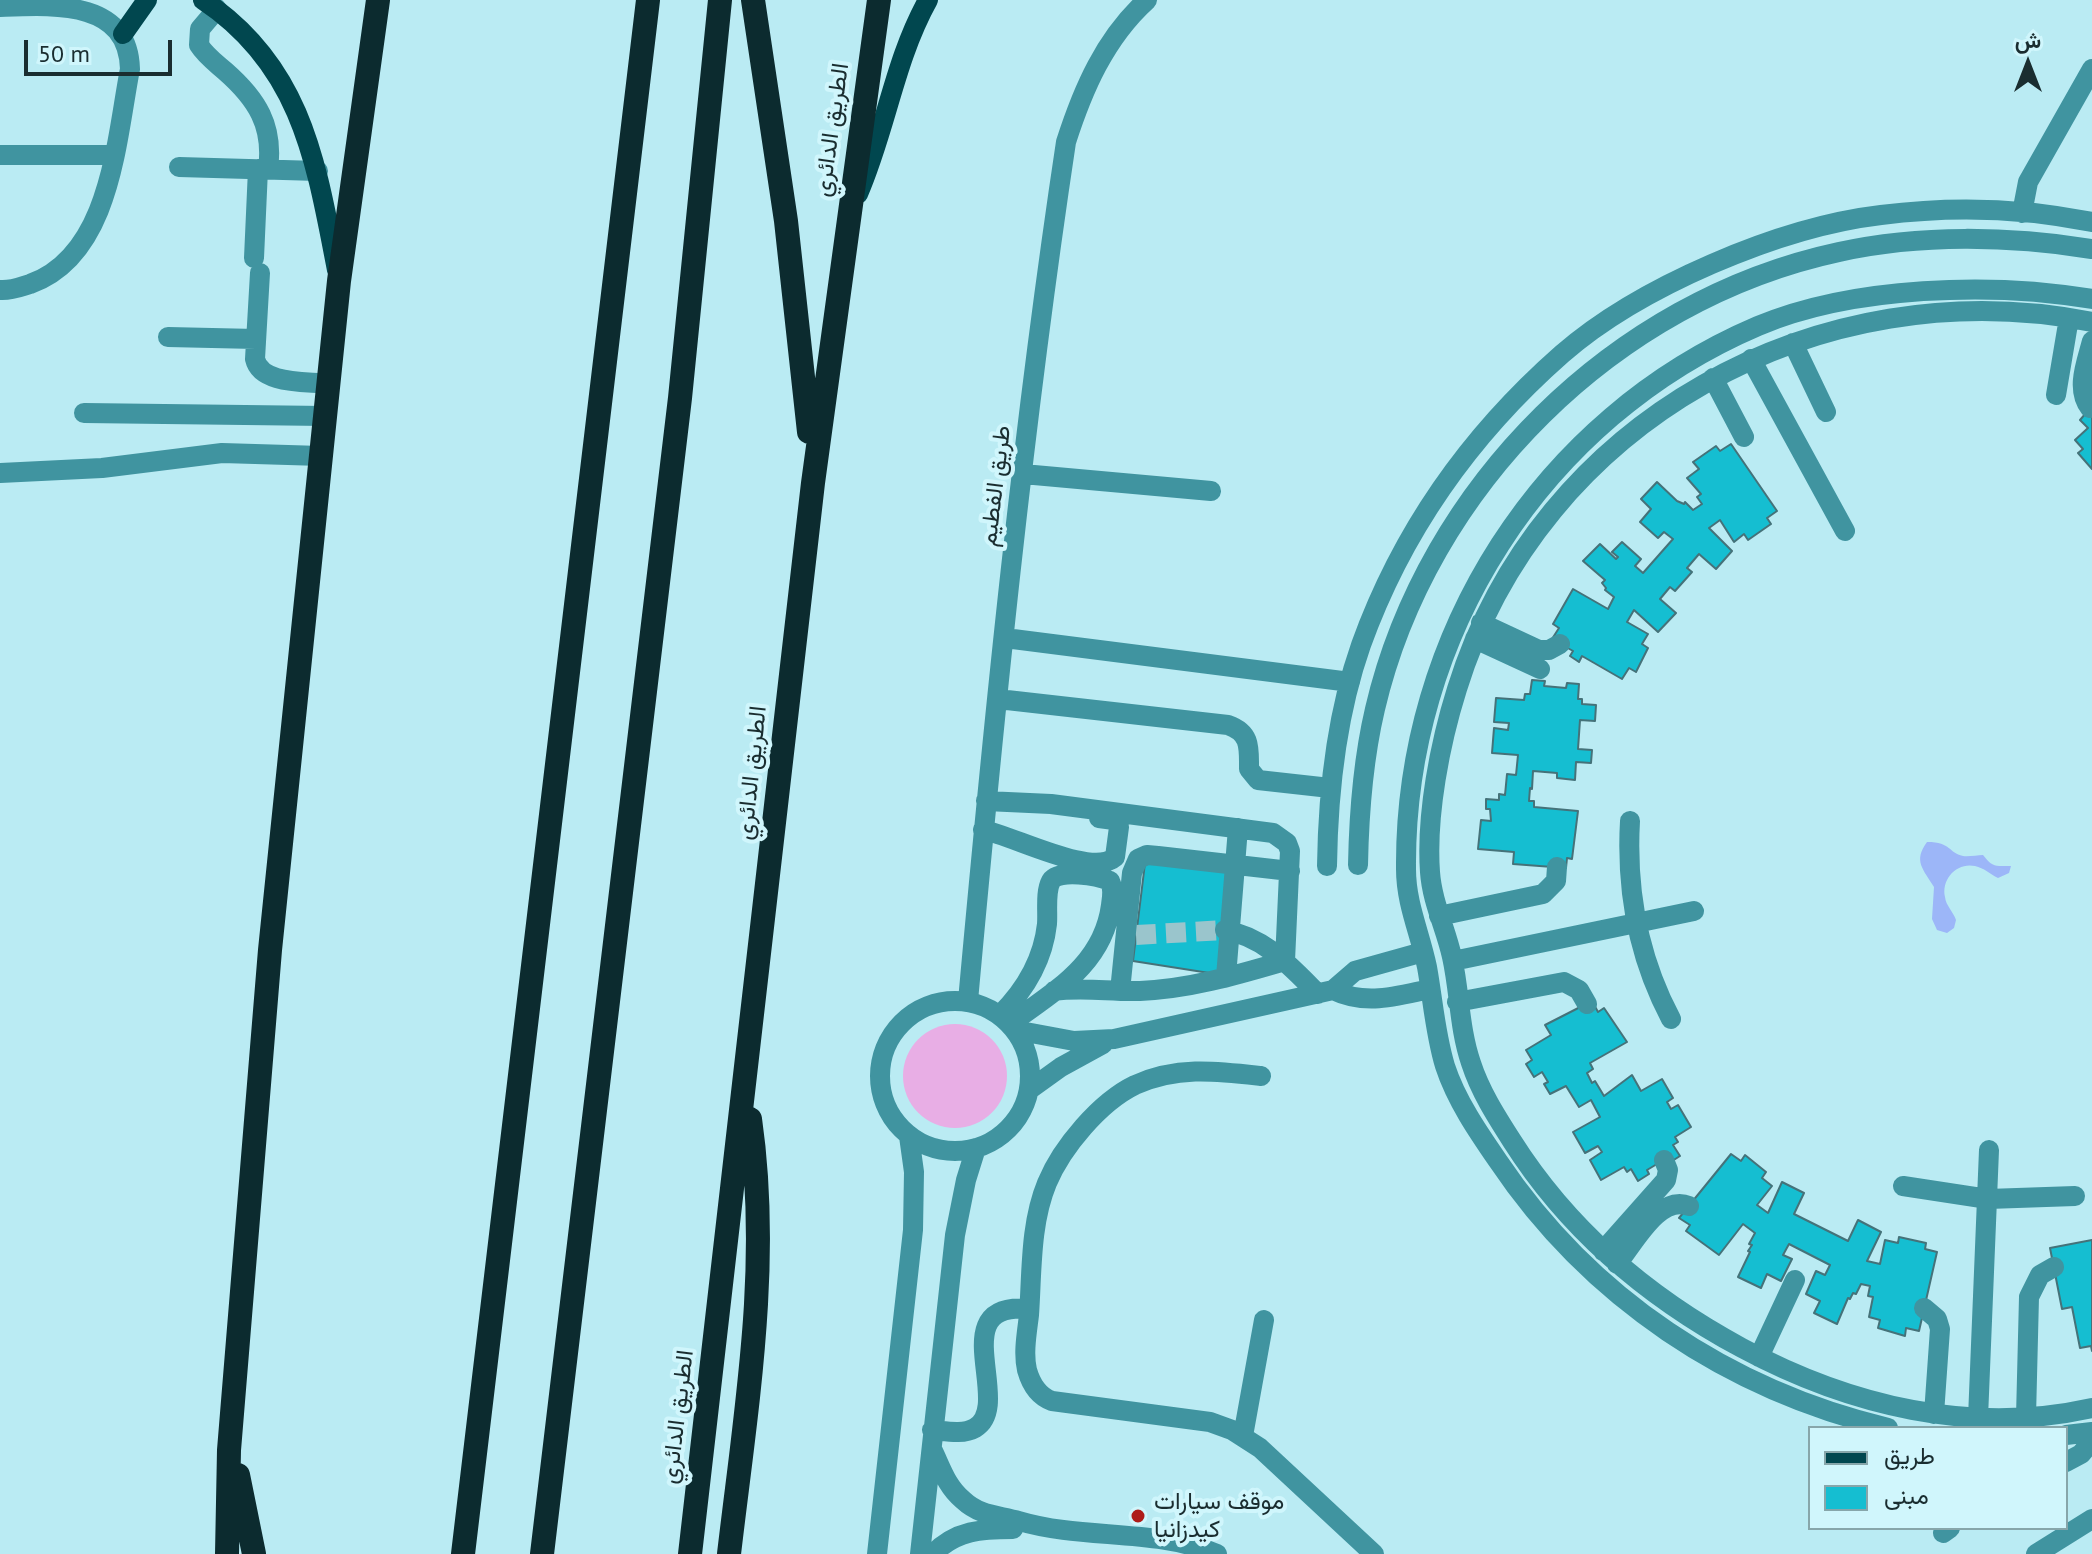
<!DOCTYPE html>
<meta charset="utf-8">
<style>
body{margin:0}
#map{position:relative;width:2092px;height:1554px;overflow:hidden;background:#baebf3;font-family:"PT Sans",Vazirmatn,sans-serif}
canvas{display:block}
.legend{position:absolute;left:1808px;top:1426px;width:260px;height:104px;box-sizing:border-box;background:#d0f6fc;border:2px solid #87a6aa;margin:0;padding:10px 14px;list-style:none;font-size:24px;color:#1a2d30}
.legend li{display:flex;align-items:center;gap:16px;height:40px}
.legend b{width:40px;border:2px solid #87a6aa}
.north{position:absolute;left:1988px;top:24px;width:80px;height:80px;-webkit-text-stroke:6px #d0f6fc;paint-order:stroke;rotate:0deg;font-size:22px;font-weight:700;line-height:32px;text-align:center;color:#1a2d30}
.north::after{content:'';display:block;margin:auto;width:28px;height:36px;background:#1a2d30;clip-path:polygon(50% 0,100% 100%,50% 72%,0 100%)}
.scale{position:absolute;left:24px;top:40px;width:148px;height:36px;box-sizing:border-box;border:4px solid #1a2d30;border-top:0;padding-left:10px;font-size:24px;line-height:28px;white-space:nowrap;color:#1a2d30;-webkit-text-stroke:6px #d0f6fc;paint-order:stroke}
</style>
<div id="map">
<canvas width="2092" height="1554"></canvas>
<ul class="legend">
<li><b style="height:10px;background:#01474f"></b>طريق</li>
<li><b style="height:22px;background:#15bed1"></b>مبنى</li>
</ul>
<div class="north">ش</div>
<div class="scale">50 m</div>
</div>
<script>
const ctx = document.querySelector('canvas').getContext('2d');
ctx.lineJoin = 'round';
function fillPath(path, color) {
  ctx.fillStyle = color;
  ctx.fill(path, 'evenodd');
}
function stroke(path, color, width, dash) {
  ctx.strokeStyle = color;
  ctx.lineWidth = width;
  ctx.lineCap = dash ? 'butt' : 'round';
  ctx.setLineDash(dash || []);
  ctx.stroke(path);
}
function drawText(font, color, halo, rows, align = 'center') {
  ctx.font = font + ' "PT Sans",Vazirmatn,sans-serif';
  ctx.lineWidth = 8;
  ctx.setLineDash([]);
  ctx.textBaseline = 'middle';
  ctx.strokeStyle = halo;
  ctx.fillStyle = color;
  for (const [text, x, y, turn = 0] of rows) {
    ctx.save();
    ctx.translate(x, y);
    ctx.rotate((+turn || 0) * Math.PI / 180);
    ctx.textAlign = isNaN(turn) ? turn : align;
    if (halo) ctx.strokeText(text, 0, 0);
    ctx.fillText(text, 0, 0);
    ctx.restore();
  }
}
const green = new Path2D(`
 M903 1076a52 52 0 1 1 104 0a52 52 0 1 1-104 0Z`);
const water = new Path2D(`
 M1927,842C1952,842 1948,853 1963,856C1969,857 1977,855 1983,855C1993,868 1996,866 2011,866L2009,873L1998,878C1990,874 1984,868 1975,866C1957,862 1941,879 1945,897C1946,906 1953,911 1956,920L1954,928L1947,933L1937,930L1932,919L1934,887C1923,869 1913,861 1927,842Z`);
const building = new Path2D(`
 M2092,406V469L2078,453L2083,449L2075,440L2088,428L2080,420Z
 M1731,444L1777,511L1767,518L1771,524L1748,540L1744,534L1734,542L1720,520L1709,528L1732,551L1716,569L1699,554L1687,568L1692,572L1675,591L1670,587L1660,599L1676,613L1658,632L1634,610L1627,622L1648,634L1642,644L1648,648L1636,672L1629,668L1622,679L1582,656L1579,662L1570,656L1573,651L1552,639L1559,628L1553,624L1573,589L1608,609L1614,597L1605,590L1606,588L1602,583L1605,580L1583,561L1600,544L1616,559L1618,557L1612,552L1622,542L1641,559L1635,566L1643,573L1673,539L1664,532L1658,538L1640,522L1651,509L1641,499L1657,482L1677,501L1684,504L1685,502L1693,510L1702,504L1697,497L1701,494L1687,478L1699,469L1693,462L1716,446L1720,451Z
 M1532,680L1545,681L1544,686L1566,688L1567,683L1579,684L1578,699H1582V704L1596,705L1595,721L1580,720L1578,749L1592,750L1591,763L1576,762L1575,780L1557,778V773L1533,771L1532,789L1530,788L1529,801H1534V807L1578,811L1572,859L1567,858L1566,868L1513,864L1514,852L1478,849L1481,820L1491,821L1490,809H1486V799L1499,800V794L1505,795L1507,774L1516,775L1518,755L1492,753L1494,728L1508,730L1509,723L1494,722L1496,698L1524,700L1525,694H1530Z
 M1145,863L1230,868L1222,975L1133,961Z
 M1592,1001L1598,1012L1604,1008L1627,1042L1590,1063L1593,1069L1587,1073L1592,1083L1595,1081L1604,1096L1632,1075L1641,1091L1662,1079L1673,1098L1667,1102L1671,1109L1678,1105L1691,1127L1675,1137L1678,1142L1673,1145L1680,1156L1669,1163L1667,1158L1647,1170L1649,1174L1638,1181L1631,1169L1627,1172L1624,1167L1601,1180L1590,1160L1602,1152L1598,1146L1585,1153L1573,1132L1600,1117L1591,1100L1579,1107L1566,1086L1550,1094L1544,1084L1548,1082L1542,1072L1534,1077L1526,1064L1532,1060L1526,1050L1551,1035L1545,1025Z
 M1731,1154L1741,1161L1745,1155L1766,1172L1762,1178L1772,1186L1757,1205L1768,1213L1782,1182L1804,1193L1794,1214L1848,1241L1858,1220L1881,1232L1867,1261L1880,1264L1885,1240L1898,1243L1899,1237L1926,1243L1925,1249L1937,1252L1919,1331L1906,1328L1905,1336L1878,1328L1880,1320L1869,1317L1873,1297L1868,1296L1870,1286L1861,1284L1856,1294L1853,1293L1850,1299L1848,1298L1837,1324L1814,1313L1820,1301L1806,1294L1816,1271L1825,1275L1830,1265L1789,1244L1783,1255L1792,1259L1781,1281L1767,1274L1761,1288L1738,1277L1750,1252L1748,1251L1752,1245L1749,1244L1755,1233L1743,1224L1719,1255L1686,1231L1690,1225L1679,1218Z
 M2092,1240V1351L2091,1346L2080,1348L2072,1307L2062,1309L2050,1248Z`);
const minorTunnel = new Path2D(`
 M1136,935L1225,930`);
const minor = new Path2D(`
 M0,7C55,5 128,0 130,69C116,141 111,255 30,284C20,287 11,291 0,290
 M217,9L200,29L199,45C206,56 216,63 225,71C257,99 274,126 268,169
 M0,155H114
 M179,167L318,171
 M2022,213L2028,182L2092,69
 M254,258L258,169
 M260,273L255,359C261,385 307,381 328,384
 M2092,322C1820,268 1540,420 1457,689C1440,743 1426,815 1430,872C1432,902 1446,929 1452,957C1460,993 1459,1028 1471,1063C1480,1091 1496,1116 1512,1141C1569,1231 1649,1298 1742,1348C1850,1406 1971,1435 2092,1408
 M168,337L256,339
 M1793,343L1826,412
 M1751,359L1845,531
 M1713,378L1744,437
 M2056,395L2069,318
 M2090,408C2075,389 2087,361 2092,341
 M84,413L325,416
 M0,473L102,468L222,453L321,456
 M1023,474L1211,491
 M1481,623L1539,650H1549L1560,644
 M1005,638L1350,682
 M1475,639L1540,669
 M998,699L1228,725C1251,733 1249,748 1249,769L1258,780L1330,788
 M986,801L1051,804L1273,833L1287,843L1290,851L1285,961C1237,975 1190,989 1140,991C1111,992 1083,987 1054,991
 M1630,821C1626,892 1638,957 1671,1019
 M983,830C1012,835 1092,878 1115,857L1119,827L1114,820L1099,818
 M1358,865C1359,812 1363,760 1375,709C1427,486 1615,300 1839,252C1920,234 2010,236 2092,249
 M1327,866C1328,791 1336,716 1361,645C1402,531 1471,434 1562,354C1639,287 1779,227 1881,215C1950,206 2023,208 2092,222
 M1439,916L1543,894L1556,881L1557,867
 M1225,930C1265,937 1291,967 1318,994
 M1453,961L1694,911
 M1226,977L1238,828
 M1333,990C1366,1006 1396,996 1430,989
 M1120,991L1132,873L1138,859L1147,855L1158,856L1290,871
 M968,1001C994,715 1023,427 1066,142C1083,89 1105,38 1147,0
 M880 1076a75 75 0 1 1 150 0a75 75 0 1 1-150 0Z
 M1457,1002L1564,982L1579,990L1587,1004
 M1000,1015C1025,990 1043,961 1047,924C1048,912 1045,892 1051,881C1059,869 1098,876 1110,881C1114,889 1112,896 1111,905C1103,965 1054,991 1010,1024
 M1015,1030L1074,1041L1114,1039L1333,990L1355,971L1423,952
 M1261,1076C1216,1071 1177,1066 1135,1085C1100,1102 1062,1147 1047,1183C1030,1224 1032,1272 1029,1315C1027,1332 1023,1353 1027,1370C1031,1384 1038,1396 1052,1401L1210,1422L1232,1430L1260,1448L1374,1554
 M1029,1090L1061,1067L1103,1044
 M1903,1186L1988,1199L2075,1196
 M1603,1251L1666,1180L1668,1170L1664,1160
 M1617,1264C1634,1244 1659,1194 1689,1206
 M1924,1308L1937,1319L1940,1329L1934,1414
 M1759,1357L1795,1280
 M2026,1417L2029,1297L2040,1275L2054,1267
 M1978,1418L1989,1150
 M1888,1428C1729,1390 1590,1298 1498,1161C1478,1132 1456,1100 1445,1066C1435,1033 1433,1000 1427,967C1420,933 1406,904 1406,869C1404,635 1542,418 1758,326C1853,286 1992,282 2092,299
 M932,1430C945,1431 963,1435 975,1428C1015,1405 942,1301 1029,1309
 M2066,1435L2092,1432
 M1243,1436L1264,1320
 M932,1449C941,1467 946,1486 963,1500C980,1516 998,1515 1019,1521C1083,1540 1154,1528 1217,1554
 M2066,1462L2081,1454L2092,1441
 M1943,1533L1950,1528
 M877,1554L913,1230L914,1172L909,1136
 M920,1554L955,1235L966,1180L976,1148
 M933,1554C956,1530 982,1529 1013,1529
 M2036,1554L2092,1519`);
const major = new Path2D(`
 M203,0C302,66 316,162 337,270
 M123,34L147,0
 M858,194C886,130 894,61 928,0`);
const highway = new Path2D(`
 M753,0L786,221L809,432
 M238,1475L254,1554
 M227,1554L229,1450L270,950L339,281L378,0
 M463,1554L648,0
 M542,1554L680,398L720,0
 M690,1554L813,483L879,0
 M729,1554C746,1409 771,1265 750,1119`);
const markers = [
 [1138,1516,8,"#ae1d1a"]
];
const streetNames = [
 ["الطريق الدائري",832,130,-82],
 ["طريق الفطيم",996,486,-83],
 ["الطريق الدائري",752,773,-84],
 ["الطريق الدائري",678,1417,-83]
];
const poiNames = [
 ["موقف سيارات",1154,1502],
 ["كيدزانيا",1154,1530]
];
fillPath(green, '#e8aee5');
fillPath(water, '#9cb6f8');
fillPath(building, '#15bed1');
stroke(building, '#457279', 2);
stroke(minorTunnel, '#9ac5cc', 20, [20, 10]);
stroke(minor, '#4094a0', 20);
stroke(major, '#01474f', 20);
stroke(highway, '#0c2b2f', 24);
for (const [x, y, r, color] of markers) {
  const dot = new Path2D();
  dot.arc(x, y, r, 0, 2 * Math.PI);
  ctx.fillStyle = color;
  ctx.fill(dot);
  stroke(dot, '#d0f6fc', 3);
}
drawText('24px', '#1a2d30', '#d0f6fc', streetNames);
drawText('24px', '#1a2d30', '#d0f6fc', poiNames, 'left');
</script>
